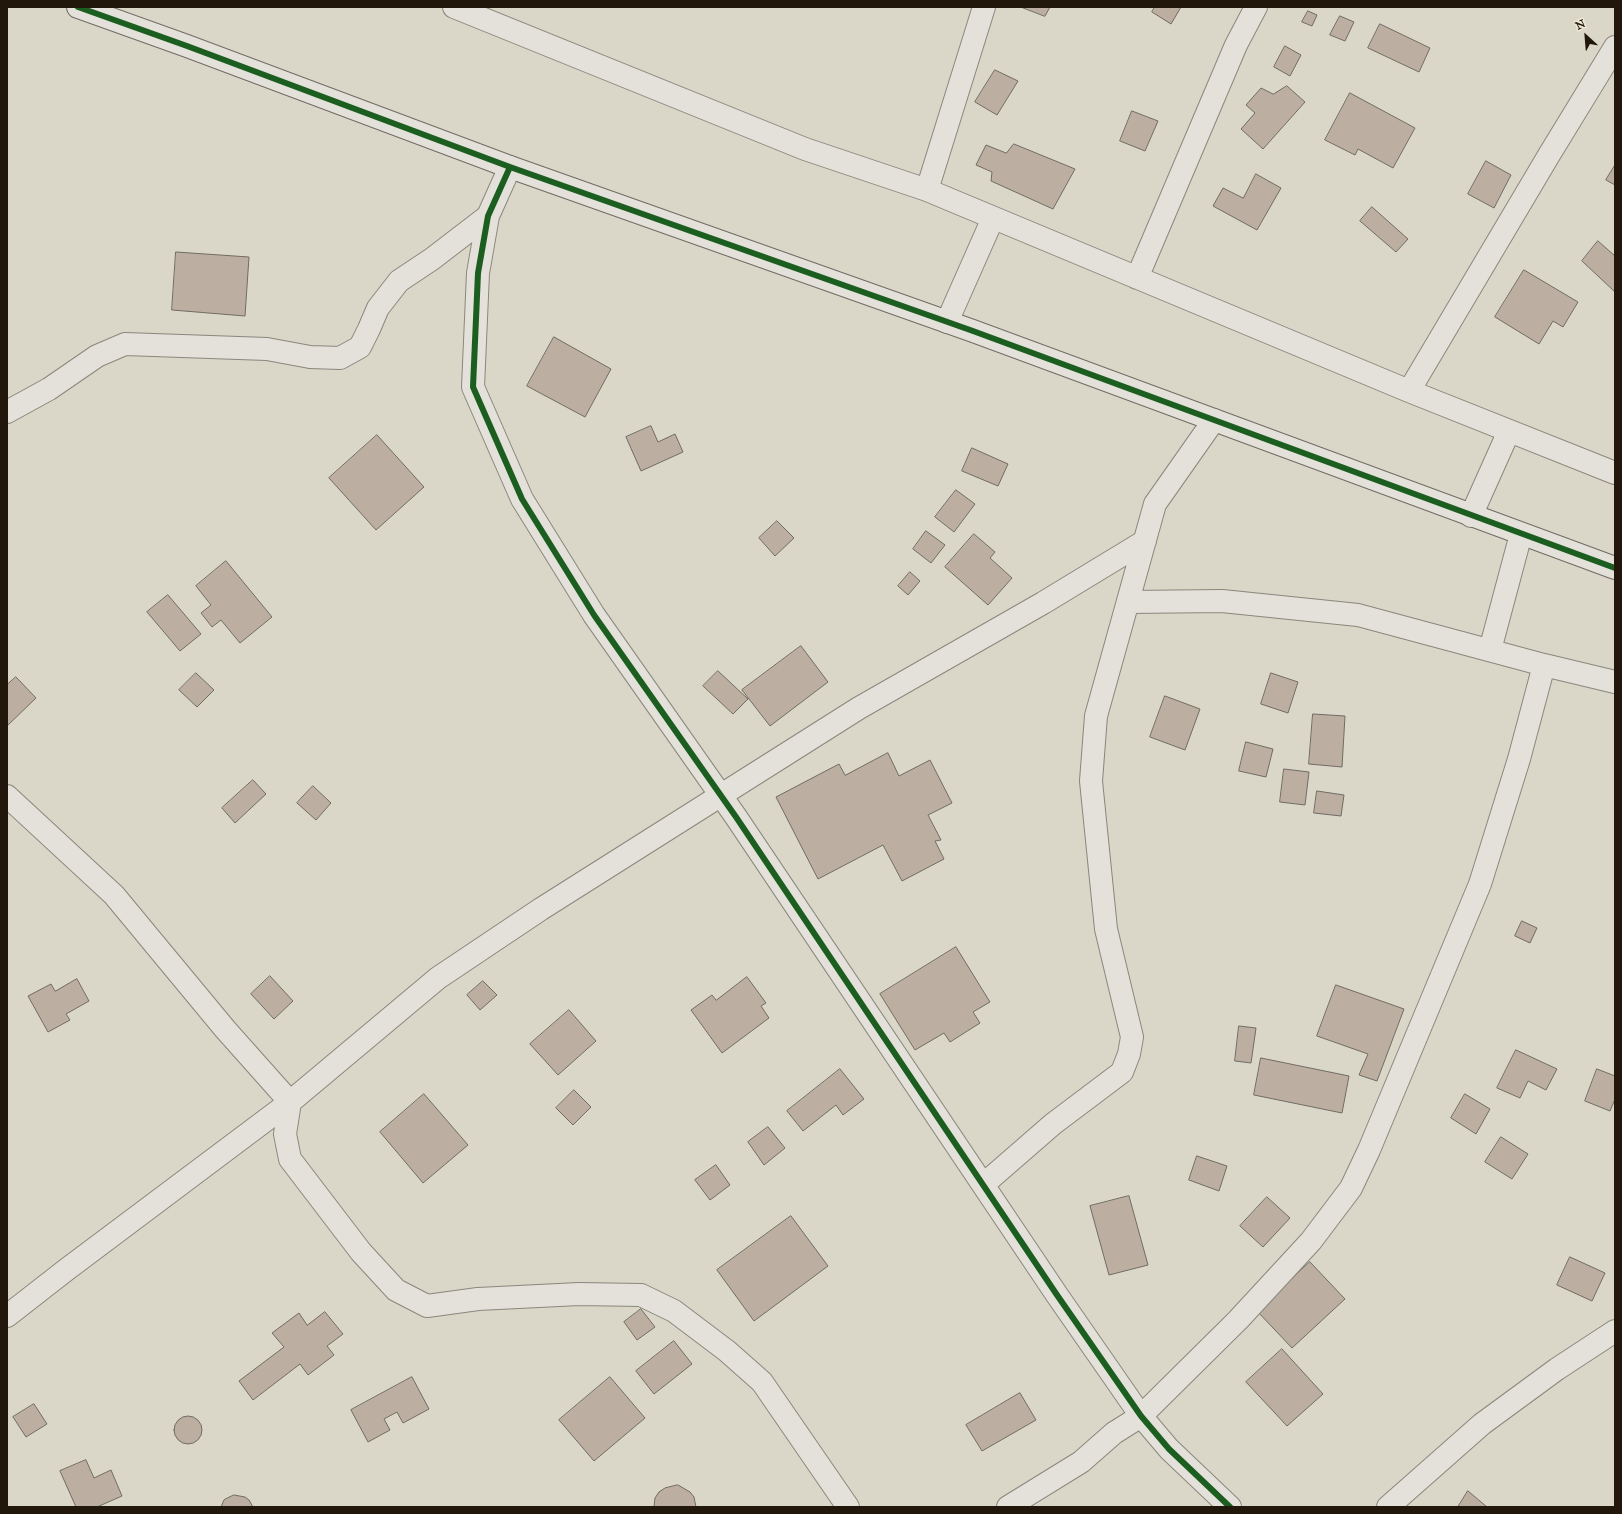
<!DOCTYPE html>
<style>
body{margin:0}
#map{position:relative;width:1622px;height:1514px;overflow:hidden;background:#dad6c8;font-family:"IM FELL Great Primer",serif}
canvas{display:block}
.frame{position:absolute;inset:0;border:8px solid #21170a;pointer-events:none}
.north{position:absolute;left:1566px;top:16px;width:40px;height:40px;-webkit-text-stroke:3px #ece7d6;paint-order:stroke;rotate:334deg;font-size:11px;font-weight:700;line-height:16px;text-align:center;color:#21170a}
.north::after{content:'';display:block;margin:auto;width:14px;height:18px;background:#21170a;clip-path:polygon(50% 0,100% 100%,50% 72%,0 100%)}
</style>
<div id="map">
<canvas width="1622" height="1514"></canvas>
<div class="frame"></div>
<div class="north">N</div>
</div>
<script>
const ctx = document.querySelector('canvas').getContext('2d');
ctx.lineJoin = 'round';
function fillPath(path, color) {
  ctx.fillStyle = color;
  ctx.fill(path, 'evenodd');
}
function stroke(path, color, width, dash) {
  ctx.strokeStyle = color;
  ctx.lineWidth = width;
  ctx.lineCap = dash ? 'butt' : 'round';
  ctx.setLineDash(dash || []);
  ctx.stroke(path);
}
const building = new Path2D(`
 M1021,7H1050L1045,16Z
 M1155,7H1181L1171,24L1152,12Z
 M1308,11L1317,15L1312,26L1302,22Z
 M1340,16L1354,22L1345,41L1330,35Z
 M1380,24L1430,48L1419,72L1368,48Z
 M1285,46L1301,55L1290,76L1274,67Z
 M995,70L1018,81L997,115L975,102Z
 M1287,86L1305,102L1263,149L1241,129L1255,113L1246,105L1261,88L1273,94Z
 M1350,93L1415,128L1393,168L1358,149L1355,155L1325,140Z
 M1132,111L1158,121L1145,151L1120,141Z
 M1014,144L1075,169L1053,209L991,181L992,172L976,165L986,145L1006,153Z
 M1486,161L1511,175L1494,208L1468,194Z
 M1615,165V185L1606,180Z
 M1256,174L1281,188L1257,230L1213,206L1223,188L1243,198Z
 M1372,207L1408,239L1396,252L1360,221Z
 M1598,241L1615,256V292L1582,261Z
 M176,252L249,257L245,316L172,310Z
 M1524,270L1578,302L1563,327L1553,321L1539,344L1495,317Z
 M554,337L611,369L585,417L527,386Z
 M651,426L658,442L675,434L683,452L641,471L626,437Z
 M377,435L424,487L376,530L329,478Z
 M972,448L1008,464L998,486L962,471Z
 M956,490L975,504L954,532L935,517Z
 M777,521L794,538L775,556L759,538Z
 M926,531L945,545L931,563L913,549Z
 M974,534L995,552L990,558L1012,578L988,605L945,567Z
 M226,561L272,617L240,643L221,620L212,627L201,613L211,605L196,586Z
 M910,572L920,581L908,595L898,586Z
 M168,595L201,634L180,651L147,612Z
 M801,646L828,682L770,726L742,690Z
 M718,671L748,699L733,714L703,686Z
 M196,673L214,690L197,707L179,690Z
 M1271,673L1298,682L1288,713L1261,704Z
 M16,677L36,698L7,726V685Z
 M1165,696L1200,709L1185,750L1150,737Z
 M1313,714L1345,716L1342,767L1309,764Z
 M1246,742L1273,749L1266,777L1239,771Z
 M888,753L899,776L930,760L952,803L928,815L941,840L935,841L944,859L902,881L883,845L818,879L776,797L839,764L845,775Z
 M1284,769L1309,772L1305,805L1280,802Z
 M253,780L266,794L235,823L222,808Z
 M313,786L331,803L316,820L297,803Z
 M1317,791L1344,795L1341,816L1314,813Z
 M1522,921L1537,928L1530,943L1515,936Z
 M956,947L990,1002L973,1012L980,1023L950,1042L944,1033L915,1050L880,994Z
 M270,976L293,1001L274,1019L251,994Z
 M747,977L766,1003L761,1006L769,1018L722,1053L691,1010L712,995L716,1000Z
 M77,979L89,1001L66,1014L70,1020L48,1032L28,996L51,984L55,991Z
 M483,981L497,995L480,1010L467,995Z
 M1336,985L1404,1009L1377,1081L1359,1075L1368,1054L1317,1036Z
 M569,1010L596,1041L558,1075L530,1044Z
 M1239,1026L1256,1028L1251,1063L1235,1061Z
 M1516,1050L1557,1069L1546,1090L1528,1081L1520,1098L1497,1088Z
 M1261,1058L1349,1076L1342,1113L1254,1095Z
 M840,1069L864,1099L843,1115L836,1105L803,1131L787,1111Z
 M1597,1069L1615,1076V1099L1610,1111L1585,1101Z
 M574,1090L591,1107L573,1125L556,1108Z
 M424,1094L468,1145L423,1183L380,1132Z
 M1465,1094L1490,1109L1476,1134L1451,1118Z
 M768,1127L785,1148L764,1165L748,1142Z
 M1501,1137L1528,1154L1512,1179L1485,1162Z
 M1197,1156L1227,1166L1219,1191L1189,1180Z
 M716,1165L730,1185L710,1200L695,1180Z
 M1129,1196L1148,1265L1109,1275L1090,1206Z
 M1267,1197L1290,1218L1263,1247L1240,1226Z
 M791,1216L828,1266L754,1321L717,1270Z
 M1570,1257L1605,1273L1592,1301L1557,1285Z
 M1310,1262L1345,1299L1292,1348L1257,1311Z
 M641,1309L655,1327L637,1340L624,1322Z
 M325,1312L343,1334L327,1346L334,1355L308,1375L300,1364L253,1400L239,1381L284,1347L272,1333L299,1313L307,1325Z
 M674,1341L692,1364L654,1394L636,1371Z
 M1282,1349L1323,1394L1287,1426L1246,1382Z
 M412,1377L429,1409L403,1423L397,1412L384,1419L390,1430L368,1442L351,1410Z
 M610,1377L645,1418L594,1461L559,1420Z
 M1020,1393L1036,1420L982,1451L966,1425Z
 M34,1404L47,1424L26,1437L13,1417Z
 M174 1430a14 14 0 1 1 28 0a14 14 0 1 1-28 0Z
 M86,1460L94,1478L111,1470L122,1496L97,1507H76L60,1471Z
 M678,1485L690,1492L694,1497L696,1507H654L655,1498L659,1492L665,1488Z
 M1468,1491L1487,1507H1458Z
 M234,1495L245,1497L249,1500L253,1507H221L224,1500Z`);
const street = new Path2D(`
 M454,7L805,149L927,190L1409,391L1615,473
 M510,167L488,216L478,273L473,387L522,499L594,615L736,817L1057,1295L1141,1416L1169,1449L1230,1507
 M927,190L984,7
 M1137,278L1236,45L1256,7
 M947,322L993,218
 M1409,391L1549,155L1615,47
 M7,412L49,389L97,356L125,344L267,349L310,357L340,358L360,347L369,329L378,308L399,281L432,259L488,216
 M1471,516L1509,431
 M1128,602L1222,601L1358,615L1544,665L1615,682
 M1490,650L1521,534
 M7,796L114,895L225,1029L290,1102L285,1134L290,1159L361,1252L396,1290L427,1306L478,1299L579,1294L641,1295L674,1311L727,1351L762,1382L848,1507
 M984,1184L1053,1124L1122,1072L1129,1054L1132,1037L1106,929L1091,781L1096,716L1155,504L1214,420
 M7,1316L66,1270L290,1102L438,978L541,909L859,708L1043,603L1145,541
 M1008,1507L1081,1462L1114,1433L1141,1416L1238,1320L1311,1241L1351,1188L1369,1150L1480,884L1519,759L1544,665
 M1388,1507L1482,1424L1557,1369L1615,1331`);
const secondary = new Path2D(`
 M78,7L187,46L510,167L973,331L1615,568`);
const cycleway = new Path2D(`
 M78,7L187,46L510,167L973,331L1615,568
 M510,167L488,216L478,273L473,387L522,499L594,615L736,817L1057,1295L1141,1416L1169,1449L1230,1507`);
fillPath(building, '#bdaea2');
stroke(building, '#706c63', 1);
stroke(street, '#8a877d', 24);
stroke(secondary, '#706c63', 24);
stroke(street, '#e3e1da', 22);
stroke(secondary, '#e3e1da', 22);
stroke(cycleway, '#1b5e20', 6);
</script>
